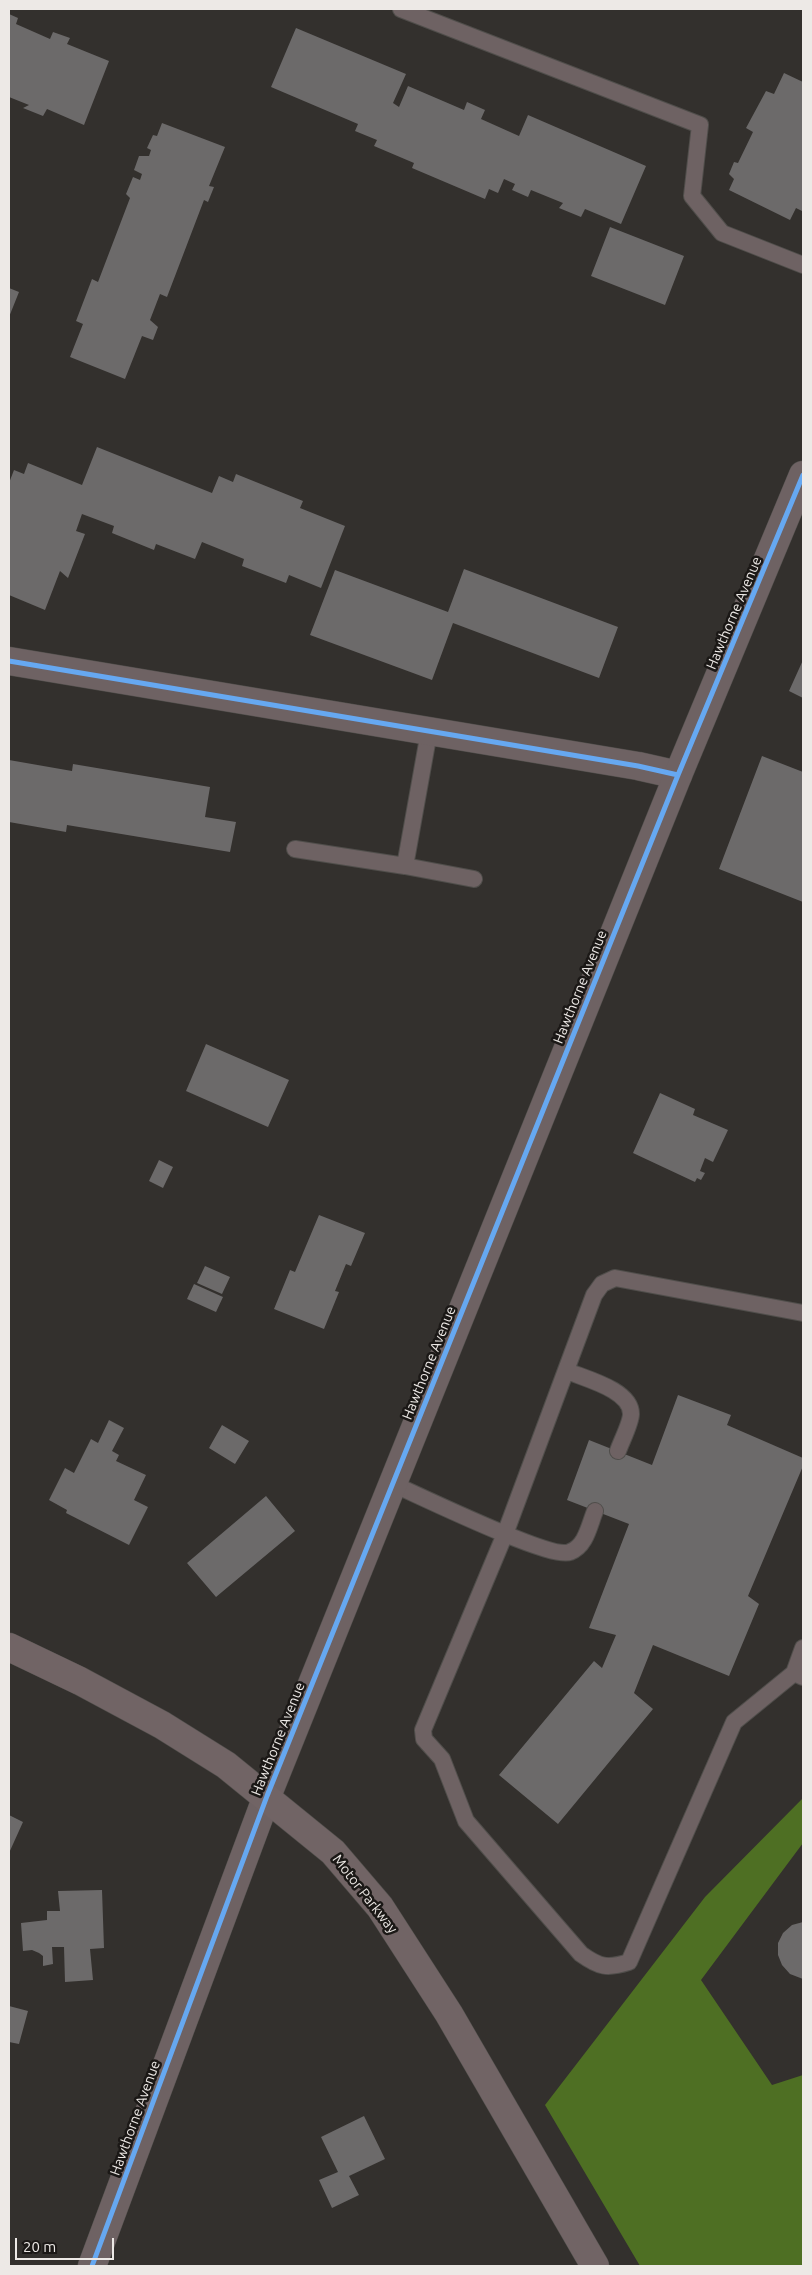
<!DOCTYPE html>
<style>
body{margin:0}
#map{position:relative;width:812px;height:2275px;overflow:hidden;background:#33302d;font-family:Ubuntu,sans-serif}
canvas{display:block}
.frame{position:absolute;inset:0;border:10px solid #ede9e6;pointer-events:none}
.scale{position:absolute;left:15px;top:2238px;width:99px;height:22px;box-sizing:border-box;border:2px solid #ede9e6;border-top:0;padding-left:6px;font-size:15px;line-height:18px;white-space:nowrap;color:#ede9e6;-webkit-text-stroke:4px #1b1816;paint-order:stroke}
</style>
<div id="map">
<canvas width="812" height="2275"></canvas>
<div class="frame"></div>
<div class="scale">20 m</div>
</div>
<script>
const ctx = document.querySelector('canvas').getContext('2d');
ctx.lineJoin = 'round';
function fillPath(path, color) {
  ctx.fillStyle = color;
  ctx.fill(path, 'evenodd');
}
function stroke(path, color, width, dash) {
  ctx.strokeStyle = color;
  ctx.lineWidth = width;
  ctx.lineCap = dash ? 'butt' : 'round';
  ctx.setLineDash(dash || []);
  ctx.stroke(path);
}
function drawText(font, color, halo, rows, align = 'center') {
  ctx.font = font + ' Ubuntu,sans-serif';
  ctx.lineWidth = 5;
  ctx.setLineDash([]);
  ctx.textBaseline = 'middle';
  ctx.strokeStyle = halo;
  ctx.fillStyle = color;
  for (const [text, x, y, turn = 0] of rows) {
    ctx.save();
    ctx.translate(x, y);
    ctx.rotate((+turn || 0) * Math.PI / 180);
    ctx.textAlign = isNaN(turn) ? turn : align;
    if (halo) ctx.strokeText(text, 0, 0);
    ctx.fillText(text, 0, 0);
    ctx.restore();
  }
}
const forest = new Path2D(`
 M803,1798V1843L701,1980L772,2085L803,2075V2266H640L545,2105L705,1897Z`);
const building = new Path2D(`
 M9,14L18,18L16,24L50,39L53,32L70,38L67,44L109,61L84,125L47,109L43,116L23,108L29,105L9,97Z
 M296,28L406,74L393,103L399,107L408,86L464,110L467,102L485,110L481,119L519,136L528,115L646,166L621,224L585,209L581,217L559,208L563,203L531,190L528,197L512,190L515,184L504,179L498,193L489,189L485,199L412,168L414,163L374,146L377,140L355,131L358,124L271,87Z
 M784,73L803,82V208L802,211L796,208L790,220L729,190L734,179L729,174L734,162L738,163L753,132L746,128L766,91L774,94Z
 M162,123L225,147L209,186L214,187L208,202L204,200L167,297L160,294L150,320L158,327L153,340L142,336L125,379L70,357L83,324L76,321L92,279L98,282L130,198L126,194L133,177L140,180L142,174L134,170L139,156H149L151,150L147,148L153,135L157,136Z
 M610,227L684,256L665,305L591,276Z
 M9,288L19,292L9,317Z
 M97,447L212,493L219,476L233,482L236,474L303,501L300,508L345,526L321,588L289,575L286,583L242,566L244,559L202,542L195,559L156,544L154,550L112,533L114,526L82,514L76,531L85,534L68,578L60,571L45,610L9,595V483L14,470L24,474L28,463L82,485Z
 M464,569L618,627L599,678L453,623L432,680L310,635L335,570L448,612Z
 M803,660V698L789,691Z
 M762,756L803,772V902L719,869Z
 M9,760L72,771L73,764L210,787L205,817L236,822L230,852L67,825L66,832L9,822Z
 M206,1044L289,1080L268,1127L186,1091Z
 M660,1093L695,1109L693,1115L728,1130L713,1162L705,1158L700,1171L705,1173L701,1180L697,1178L695,1182L633,1153Z
 M159,1160L173,1167L163,1188L149,1181Z
 M319,1215L365,1233L351,1266L346,1264L335,1291L339,1292L324,1329L274,1309L290,1270L295,1272Z
 M205,1266L230,1277L222,1294L197,1283Z
 M194,1284L223,1297L216,1312L187,1299Z
 M678,1395L731,1415L727,1425L803,1458V1466L748,1596L759,1604L729,1676L653,1645L634,1693L653,1709L558,1824L499,1775L594,1661L602,1668L616,1635L589,1628L629,1524L567,1500L589,1440L652,1465Z
 M109,1420L124,1428L112,1451L119,1455L116,1461L146,1475L134,1500L148,1507L129,1545L66,1513L67,1510L49,1500L65,1468L74,1473L91,1439L98,1443Z
 M222,1425L249,1441L235,1464L209,1448Z
 M266,1496L295,1531L216,1597L187,1563Z
 M9,1815L23,1822L9,1853Z
 M102,1890L104,1948L90,1949L93,1980L65,1982L64,1947H52L53,1964L43,1966V1956L39,1953L32,1950L23,1951L21,1923L47,1920V1911H60L58,1891Z
 M803,1922V1979L790,1974L782,1965L778,1955V1943L783,1933L792,1925Z
 M9,2006L28,2011L19,2044L9,2042Z
 M364,2116L385,2159L349,2176L359,2195L332,2208L319,2180L338,2172L321,2137Z`);
const service = new Path2D(`
 M401,9L700,125L692,196L722,233L803,265
 M295,849L405,866L429,732
 M405,866L474,879
 M803,1313L615,1278L602,1284L594,1295L505,1534L423,1730L424,1739L442,1759L466,1821L581,1954C599,1967 607,1969 629,1962L734,1722L794,1673L803,1677
 M567,1371C586,1379 631,1390 631,1414C631,1423 621,1442 618,1451
 M393,1484C418,1495 551,1560 570,1552C586,1546 589,1526 595,1511
 M794,1673L803,1648`);
const minor = new Path2D(`
 M9,661L638,766L678,775
 M92,2266L267,1796`);
const tertiary = new Path2D(`
 M267,1796L678,775L803,475`);
const secondary = new Path2D(`
 M9,1647L80,1681L162,1725L226,1765L333,1852L380,1907L449,2014L595,2266`);
const cycleway = new Path2D(`
 M9,661L638,766L678,775
 M92,2266L267,1796L678,775L803,475`);
const streetNames = [
 ["Hawthorne Avenue",734,613,-67],
 ["Hawthorne Avenue",580,987,-68],
 ["Hawthorne Avenue",429,1363,-68],
 ["Hawthorne Avenue",278,1739,-68],
 ["Motor Parkway",365,1894,52],
 ["Hawthorne Avenue",135,2118,-70]
];
fillPath(forest, '#4e6f23');
fillPath(building, '#6c6a6a');
stroke(service, '#504e4b', 18);
stroke(minor, '#504e4b', 29);
stroke(tertiary, '#504e4b', 29);
stroke(secondary, '#504e4b', 29);
stroke(service, '#6e6263', 16);
stroke(minor, '#6e6263', 28);
stroke(tertiary, '#6e6263', 28);
stroke(secondary, '#716465', 28);
stroke(cycleway, '#66a8f1', 5);
drawText('14px', '#ede9e6', '#1b1816', streetNames);
</script>
